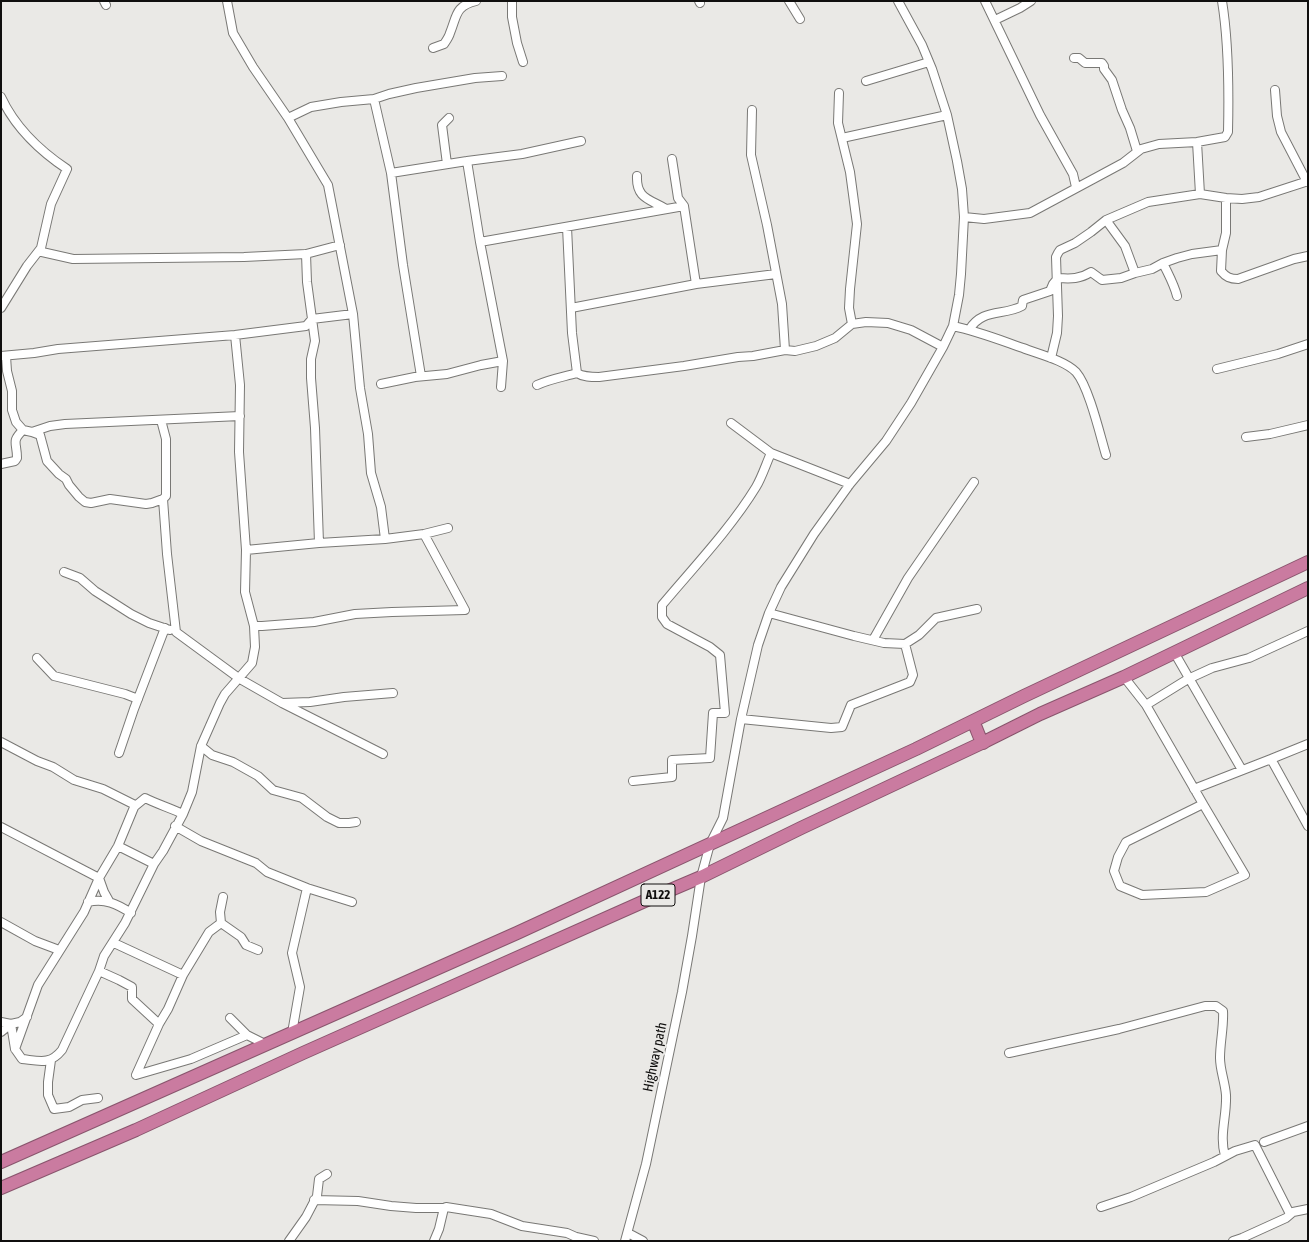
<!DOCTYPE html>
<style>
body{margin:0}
#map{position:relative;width:1309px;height:1242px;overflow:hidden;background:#eae9e6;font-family:"Asap Condensed",sans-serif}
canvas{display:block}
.frame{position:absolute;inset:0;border:2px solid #100f0e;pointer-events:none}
</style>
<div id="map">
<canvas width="1309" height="1242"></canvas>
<div class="frame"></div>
</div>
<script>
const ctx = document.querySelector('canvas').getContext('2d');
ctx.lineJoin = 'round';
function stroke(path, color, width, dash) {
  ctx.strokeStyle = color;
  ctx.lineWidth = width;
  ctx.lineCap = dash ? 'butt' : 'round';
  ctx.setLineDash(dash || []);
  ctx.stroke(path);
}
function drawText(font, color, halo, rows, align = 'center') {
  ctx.font = font + ' "Asap Condensed",sans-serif';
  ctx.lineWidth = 4;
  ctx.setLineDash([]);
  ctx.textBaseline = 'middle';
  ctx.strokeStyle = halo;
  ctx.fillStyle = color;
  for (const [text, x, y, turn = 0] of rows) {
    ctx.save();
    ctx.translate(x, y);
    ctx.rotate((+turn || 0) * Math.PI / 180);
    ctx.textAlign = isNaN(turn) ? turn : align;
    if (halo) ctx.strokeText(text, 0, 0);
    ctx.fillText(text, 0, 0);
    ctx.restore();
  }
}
const minor = new Path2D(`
 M104,1L106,5
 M227,1L233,33L253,67L288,118L328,185L353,314L360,388L368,434L371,473L381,507L385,539
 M512,1V17L517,43L523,62
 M699,1L700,3
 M789,1L800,19
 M985,1L1040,115L1073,174L1076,187
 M995,20L1020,8L1031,1
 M433,48L444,44C446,41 449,37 450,33C457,16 455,6 476,1
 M1074,58H1079L1085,63H1102L1104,66V69L1112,80L1122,110L1130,128L1137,151
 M866,81L929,62
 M1275,90L1277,116L1281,132L1307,182
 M839,93L838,123L850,172L857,224L850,289L849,308L852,324
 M1,97C15,127 40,151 67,169L51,204L41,248L42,252L73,259L244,257L306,254L340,245
 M374,99L391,173L403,265L421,376
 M752,110L751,155L767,225L782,304L785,350
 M288,118L311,107L341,102L374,99L389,94L416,88L475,78L502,76
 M842,138L947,115
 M1197,142L1200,194
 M672,159L678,198L684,206L696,284
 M447,164L442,125L449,118
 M391,173L467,161L522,154L581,141
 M637,176C636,199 650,199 666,209
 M1226,198V233L1222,250L1221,271C1226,277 1230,279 1238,279L1294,259L1308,256
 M964,217L984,219L1030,213L1123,163L1141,149L1159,144L1197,142L1225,137L1228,132C1229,89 1229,44 1222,1
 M1106,220L1125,246L1135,273
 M567,227L572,333L577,373
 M480,242L684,206
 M306,254L307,282L315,341L311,359V378L315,428L319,543
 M1163,263C1168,274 1174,284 1177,296
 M1,308L27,266L41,248
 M571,308L696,284L776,274
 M953,326C977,331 1000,340 1023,348C1038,354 1064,360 1076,372C1089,387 1100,435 1106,455
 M969,330C982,308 1004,316 1022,306L1023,300L1050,291L1053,284L1058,278C1071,279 1080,279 1091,272L1102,280L1121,278L1135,273L1152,269L1163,263L1177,258L1192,254L1222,250
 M1,356L34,353L58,349L235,335L306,326L312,319L353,314
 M6,356L7,371L12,391V410L16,422L23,430L32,432L50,426L65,424L240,416
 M1051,358L1057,333L1058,316L1056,257L1058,253L1060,250L1075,243L1091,232L1106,220L1148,202L1200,194L1226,198L1242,199L1259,197L1308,181
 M1217,369L1278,354L1308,344
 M381,384L415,377L447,374L481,365L503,361L480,242L467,161
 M537,385C550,379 563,377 577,373C583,377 591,377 599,377L684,366L738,357L753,356L785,350L795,351L816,346L835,338L852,324L866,322L888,323L911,330L943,347
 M501,387L503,361
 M161,420L166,439V496L163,499
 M731,423L771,453L850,484
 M32,432L40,435L47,461L59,474L66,479L69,485L79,497L85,502L91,503L110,499L146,504L152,503L163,499L167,554L176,632L240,679L282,703L310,702L344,697L393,693
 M1246,437L1270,434L1308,425
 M1,464L15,461L17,458C17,442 11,442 23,430
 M246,550L319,543L385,539L424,534L448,528
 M64,572L80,578L95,591L131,614L149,623L170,630
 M769,613L854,636L884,643L905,644L919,635L936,618L977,609
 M254,626H262L314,622L355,614L392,612L465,610L424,534
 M873,640L908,578L974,482
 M1174,652L1242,770
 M37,658L54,676L125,694L138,699
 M1124,677L1146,705L1188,679L1212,668L1249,658L1308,631
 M282,703L383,754
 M1146,705L1203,804L1126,842L1118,857L1114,871L1120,886L1142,895L1206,892L1245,875L1203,804
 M741,719L831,728L842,727L851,705L910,682L913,675L905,644
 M1,742L37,761L53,767L74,780L103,789L135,805L134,807L145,798C157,804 170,808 183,814
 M201,746L212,755L233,762L258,776L273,790L302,798L327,817L339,823H349L356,822
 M119,753L134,709L165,628
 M1271,759L1308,744
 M633,781L672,777V760L710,758L713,713H725L720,655L710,647L667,624L662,617V605C693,568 731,528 756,487C762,477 766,464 771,453
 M1194,789L1271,759L1308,826
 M175,826L201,841L256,863L267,872L307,888L292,953L300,987L292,1033
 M1,827L99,878L104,892L109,901
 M118,846L154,864
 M307,888L352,902
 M88,902C105,898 117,904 131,913
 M1,922L35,941L59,950
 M221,923L241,937L246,945L258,950
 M99,971L119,980L132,987V999L159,1024L168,1009L183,975L114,943
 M183,975L209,932L221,923L220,912L223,897
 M230,1018L247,1035
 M1,1022L11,1024L15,1049L38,985L84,912L99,878L118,846L135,805
 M159,1024L136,1075L191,1059L247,1035L261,1042L263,1047
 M1,1032L11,1024L20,1022L27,1017
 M15,1049L22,1059C40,1061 50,1065 62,1050L99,971L104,956L125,923L154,864L163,851L183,814L192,792L201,746L220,703L225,694L252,663L255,647L254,626L245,592L246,550L239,452L240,385L235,335
 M1009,1053L1119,1029L1205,1006H1216L1223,1011C1224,1026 1220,1042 1220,1058C1220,1070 1225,1082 1226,1095C1227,1116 1219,1135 1225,1156
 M51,1060L48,1082V1095L54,1109L69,1107L82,1100L98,1098
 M1264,1142L1308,1126
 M314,1200L358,1201L391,1206L416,1208H444
 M1101,1207L1131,1197L1214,1162L1235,1151L1255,1145L1290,1214
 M628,1233L643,1241
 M289,1241L306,1217L317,1196L319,1179L327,1174
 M434,1241L439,1229L444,1208L446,1207L491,1214L522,1226L567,1233L576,1237L594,1241
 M625,1241L646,1164L682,992L692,936L701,877L710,844L723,818L741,719L758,645L769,613L781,587L814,534L850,484L886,441L911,403L943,347L953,326L959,295L961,274L964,217L962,189L957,161L947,115L932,69L922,45L898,1
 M1233,1241L1242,1238L1286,1218L1293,1212L1308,1209`);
const highway = new Path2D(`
 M973,722C977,728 978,736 983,743L986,741
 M1,1162L517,933L916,749L1024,696L1308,562
 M1,1188L136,1130L303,1053L647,900L701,877L801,828L986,741L1040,714L1124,677L1308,588`);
const shields = [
 [658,895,34]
];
const shieldNames = [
 ["A122",658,895]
];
const streetNames = [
 ["Highway path",655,1057,-78]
];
stroke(minor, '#797875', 10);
stroke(highway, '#89556d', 14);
stroke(minor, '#fff', 8);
stroke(highway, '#ca7ba0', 12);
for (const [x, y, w] of shields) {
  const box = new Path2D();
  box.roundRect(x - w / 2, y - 11, w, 22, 3);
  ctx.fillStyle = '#eae9e6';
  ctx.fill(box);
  stroke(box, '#100f0e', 1);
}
drawText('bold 13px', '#100f0e', null, shieldNames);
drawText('14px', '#100f0e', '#eae9e6', streetNames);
</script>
